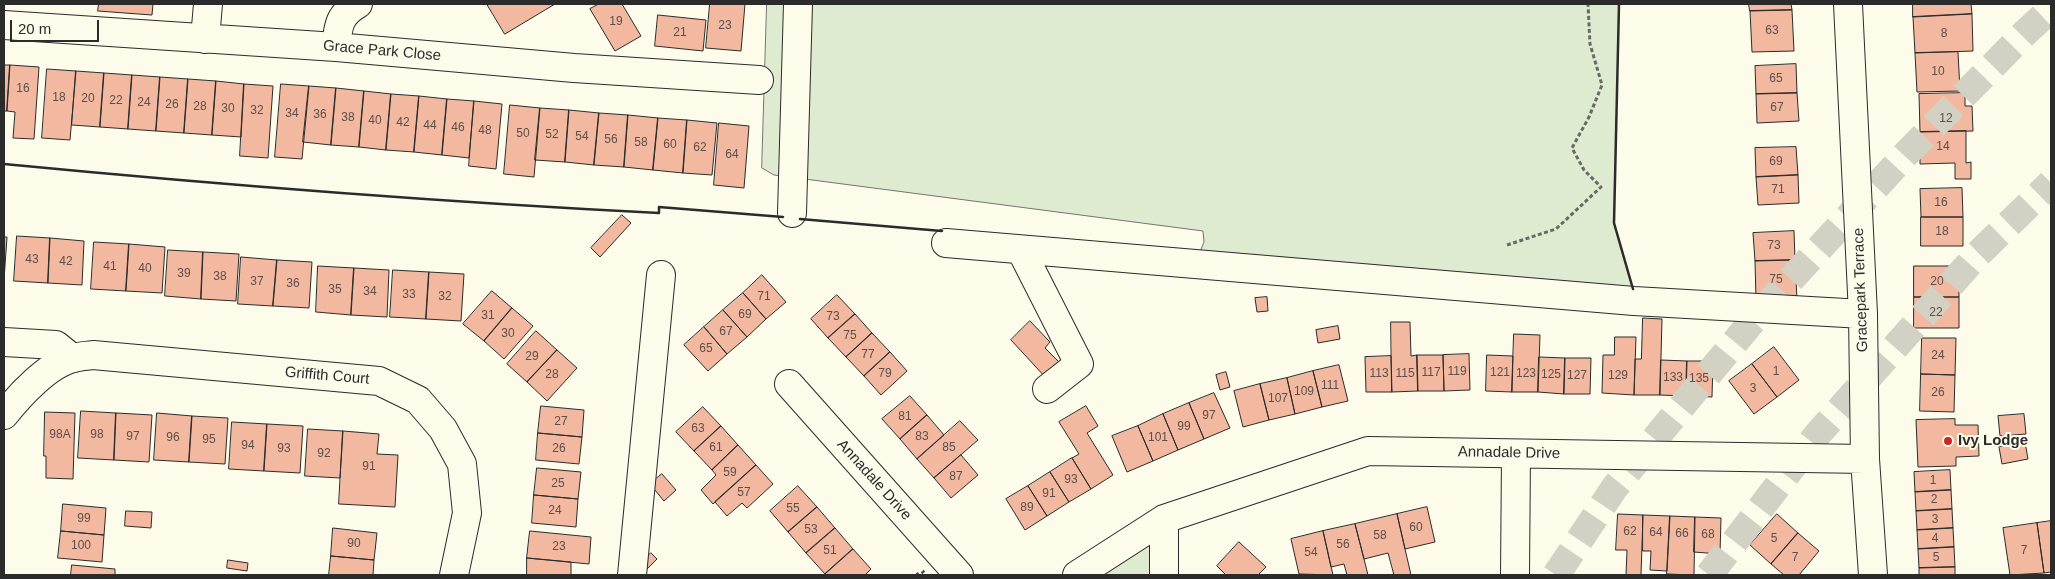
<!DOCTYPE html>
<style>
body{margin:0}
#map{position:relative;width:2055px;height:579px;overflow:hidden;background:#fdfbea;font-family:Helvetica,sans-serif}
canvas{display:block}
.frame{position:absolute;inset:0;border:5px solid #2b2b2b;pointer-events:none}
.scale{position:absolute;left:10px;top:20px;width:89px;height:22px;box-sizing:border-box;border:2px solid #2b2b2b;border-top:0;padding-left:6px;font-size:15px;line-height:18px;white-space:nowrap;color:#2b2b2b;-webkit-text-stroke:4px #fdfbea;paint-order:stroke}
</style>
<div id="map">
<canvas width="2055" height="579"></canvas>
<div class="frame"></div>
<div class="scale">20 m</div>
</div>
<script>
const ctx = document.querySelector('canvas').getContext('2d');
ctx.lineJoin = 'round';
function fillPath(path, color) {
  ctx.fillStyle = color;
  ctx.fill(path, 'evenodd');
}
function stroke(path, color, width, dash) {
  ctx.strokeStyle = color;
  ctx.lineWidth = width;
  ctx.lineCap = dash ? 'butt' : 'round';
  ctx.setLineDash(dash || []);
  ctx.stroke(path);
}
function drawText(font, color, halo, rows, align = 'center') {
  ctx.font = font + ' Helvetica,sans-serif';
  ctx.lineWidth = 4;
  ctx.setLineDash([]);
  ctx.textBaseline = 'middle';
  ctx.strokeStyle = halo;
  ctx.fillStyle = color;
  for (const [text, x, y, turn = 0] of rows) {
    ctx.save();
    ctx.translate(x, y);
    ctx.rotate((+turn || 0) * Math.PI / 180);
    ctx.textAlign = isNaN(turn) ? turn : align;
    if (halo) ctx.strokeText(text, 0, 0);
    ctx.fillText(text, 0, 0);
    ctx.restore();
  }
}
const green = new Path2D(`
 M767,4H1619L1614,223L1634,294L1199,254L1204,242L1203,231L774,175L762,168Z
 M1151,543V575H1102Z`);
const building = new Path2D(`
 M99,4H153L152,15L98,11Z
 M487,4H555L505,34Z
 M599,4H622L641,36L615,51L590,9Z
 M710,4H745L741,51L706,48Z
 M1749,4H1791L1792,10L1750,11Z
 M1913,4H1971L1972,14L1913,17Z
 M1792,10L1794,51L1752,52L1750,11Z
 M1972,14L1973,51L1915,53L1913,17Z
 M658,15L706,20L703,51L655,46Z
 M1958,52L1960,91L1917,92L1915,53Z
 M1796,64L1797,93L1756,94L1755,66Z
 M4,65H10L7,111H4Z
 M10,65L39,67L34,139L13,138L15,112L7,111Z
 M47,69L76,71L70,140L42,138Z
 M76,71L104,73L100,127L72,125Z
 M104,73L132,75L128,129L100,127Z
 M132,75L160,77L156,131L128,129Z
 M160,77L188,79L184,133L156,131Z
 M188,79L216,81L212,135L184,133Z
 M216,81L244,84L241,137L212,135Z
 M244,84L273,86L268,158L240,156Z
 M281,84L309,86L302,159L275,157Z
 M309,86L336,88L331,145L303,142Z
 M336,88L364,91L359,147L331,145Z
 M364,91L391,94L386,150L359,147Z
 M1797,93L1799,121L1757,123L1756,94Z
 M1965,93V106H1972L1973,131L1920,132L1919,94Z
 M391,94L419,96L414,152L386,150Z
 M419,96L447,99L442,155L414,152Z
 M447,99L474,101L469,158L442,155Z
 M474,101L502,104L496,169L469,166Z
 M510,105L540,108L534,177L504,174Z
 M540,108L569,110L565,162L535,160Z
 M569,110L599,113L594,165L565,162Z
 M599,113L628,115L624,167L594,165Z
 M628,115L658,118L653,170L624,167Z
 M658,118L687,120L683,173L653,170Z
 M687,120L717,123L712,175L683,173Z
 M719,123L749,126L744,188L714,185Z
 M1966,131V163L1971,162V179H1955V163L1920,164V132Z
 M1796,147L1798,175L1756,177L1755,148Z
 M1798,175L1799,203L1758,205L1756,177Z
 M1962,188L1963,217H1921L1920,189Z
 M622,215L631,223L600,257L591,248Z
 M1921,217H1963V246H1921Z
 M1794,231L1795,260L1755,261L1753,233Z
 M17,236L50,238L48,283L14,281Z
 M4,237H7L4,280Z
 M50,238L84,241L82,285L48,283Z
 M94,242L129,244L126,291L91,289Z
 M129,244L165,247L162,293L126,291Z
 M168,250L203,252L201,299L165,296Z
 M203,252L239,254L236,301L201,299Z
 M241,257L277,260L273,306L238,304Z
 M277,260L312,262L309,308L273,306Z
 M1795,260L1797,299L1756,300L1755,261Z
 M318,266L354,268L351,315L316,312Z
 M1914,266H1959V297H1914Z
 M354,268L389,270L387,317L351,315Z
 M393,270L429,272L426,319L390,317Z
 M429,272L464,274L461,321L426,319Z
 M762,275L786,302L766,319L743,293Z
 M492,291L512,308L484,341L463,324Z
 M743,293L766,319L747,337L723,310Z
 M837,295L855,314L828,338L811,319Z
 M1267,297L1268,311L1257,312L1255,298Z
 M1914,297H1959V328H1914Z
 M512,308L533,326L504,359L484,341Z
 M723,310L747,337L727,354L704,327Z
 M855,314L872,333L846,357L828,338Z
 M1643,318L1662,319L1660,395H1634L1635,359H1641Z
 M1030,321L1050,342L1045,348L1062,365L1047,379L1011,340Z
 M1391,322H1410L1411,356L1417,355L1418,391L1392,392Z
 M1338,326L1340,339L1318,343L1316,330Z
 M704,327L727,354L708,371L684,345Z
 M536,331L557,350L527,382L507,364Z
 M872,333L890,352L864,376L846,357Z
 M1514,334L1540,335L1538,392H1512Z
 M1615,337H1636L1634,395L1602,393L1603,355H1614Z
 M1922,338H1956L1955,375L1921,374Z
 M1774,347L1799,380L1777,397L1752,364Z
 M557,350L577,368L547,401L527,382Z
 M890,352L907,371L881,395L864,376Z
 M1469,354L1470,390L1444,391L1443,355Z
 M1417,355H1443L1444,391H1418Z
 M1487,355L1513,356L1512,392L1486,391Z
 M1391,356L1392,392H1366L1365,357Z
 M1539,357L1565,358L1564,394L1538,392Z
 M1565,358H1591L1590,394H1564Z
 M1661,360L1687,361L1686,396L1660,395Z
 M1687,361H1713L1712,397L1686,396Z
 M1752,364L1777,397L1754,414L1729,381Z
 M1339,365L1348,401L1322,407L1313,371Z
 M1313,371L1322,407L1295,414L1287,378Z
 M1226,372L1230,387L1220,390L1216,375Z
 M1921,374L1955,375L1954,412L1920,411Z
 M1287,378L1295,414L1269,420L1260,384Z
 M1260,384L1269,420L1243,427L1234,391Z
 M1214,393L1230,428L1204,439L1189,403Z
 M910,396L927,415L900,439L882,419Z
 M1189,403L1204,439L1178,450L1163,414Z
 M541,406L584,410L582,437L538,433Z
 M1086,406L1098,426L1087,433L1113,475L1091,489L1072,458L1079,454L1059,422Z
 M703,407L721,426L694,451L676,432Z
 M81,411L116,413L114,460L78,458Z
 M45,412L75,413L73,479L46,478V456H44Z
 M116,413L152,415L149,462L114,460Z
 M157,413L192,416L189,462L154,460Z
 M1163,414L1178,450L1153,461L1138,426Z
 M2024,414L2026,434L2000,436L1998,416Z
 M927,415L944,435L917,459L900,439Z
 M192,416L228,418L225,464L189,462Z
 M1955,419V425H1978L1979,456L1956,457V466L1918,467L1916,420Z
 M960,421L978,440L934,478L917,459Z
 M232,422L267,424L264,471L229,469Z
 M267,424L303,426L300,473L264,471Z
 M721,426L738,445L712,470L694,451Z
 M1138,426L1153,461L1127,472L1112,436Z
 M308,429L343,431L340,478L305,476Z
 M343,431L379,434L377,454L398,455L395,507L339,504Z
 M538,433L582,437L579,464L536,460Z
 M2025,442L2028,459L2002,464L1999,447Z
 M738,445L756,465L713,504L701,490L716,475L712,470Z
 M961,455L978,475L951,498L934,478Z
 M1072,458L1091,489L1069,502L1050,472Z
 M756,465L773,484L747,508L742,503L727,516L715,502Z
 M537,468L581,472L578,499L534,495Z
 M1950,470L1951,490L1915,492L1914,472Z
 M1050,472L1069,502L1047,516L1028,486Z
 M662,474L676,490L664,501L650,484Z
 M798,486L817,507L788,532L770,511Z
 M1028,486L1047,516L1025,530L1006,499Z
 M1951,490L1952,509L1916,511L1915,492Z
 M534,495L578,499L576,527L532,523Z
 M63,504L106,508L104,535L61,531Z
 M817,507L835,528L806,553L788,532Z
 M1427,507L1435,542L1405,549L1397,514Z
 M1952,509L1953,528L1917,530L1916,511Z
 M126,511L152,512L151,528L125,526Z
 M1397,514L1411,575H1394L1388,553L1364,559L1355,524Z
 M1618,514L1643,515L1641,575H1626L1627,550H1616Z
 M1777,514L1798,533L1771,564L1750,545Z
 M1643,515L1670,516L1667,571L1650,570L1651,551H1643Z
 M1670,516L1695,517L1694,575L1667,574Z
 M1695,517L1721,518L1720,554L1694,552Z
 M2051,521V572L2044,573L2037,523Z
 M2037,523L2044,573L2010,575L2003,528Z
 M1355,524L1364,559L1368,575H1347L1344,564L1331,567L1323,531Z
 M333,528L377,533L374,560L331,556Z
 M835,528L853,549L825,574L806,553Z
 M1953,528L1954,547L1918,549L1917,530Z
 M61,531L104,535L102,562L58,558Z
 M530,531L591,537L589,564L527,558Z
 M1323,531L1333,575L1299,574L1291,539Z
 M1798,533L1819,551L1799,575H1784L1771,564Z
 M1239,542L1266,567L1258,575H1226L1217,566Z
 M1954,547L1955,567L1919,568L1918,549Z
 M853,549L871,569L865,575H826L825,574Z
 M651,553L657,559L646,570L640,564Z
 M331,556L374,560L373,575H329Z
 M527,558L571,562V575H527Z
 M228,560L248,563L247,571L227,568Z
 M72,565L115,569V575H71Z
 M1955,567V575H1919V568Z`);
const highwayTunnel = new Path2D(`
 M1556,575L1615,487L1749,325L1907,153L2026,32L2051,9
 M1709,575L1817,435L1977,255L2051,183`);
const path = new Path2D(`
 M1507,245L1556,229L1601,187L1584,170L1572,148L1589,117L1602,85L1590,44L1588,4`);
const minor = new Path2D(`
 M1848,4L1863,314L1865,459L1873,575
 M4,25L336,47L574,68L759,80
 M205,39L208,4
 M336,47C338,26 339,15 358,4
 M792,213L798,4
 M946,243L1634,301L1863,314
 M1021,250L1079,364L1047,389
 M4,342L56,345L72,358
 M789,384L959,575
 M4,415C19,396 49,363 74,358C80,356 87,356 93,355L379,381L418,400L443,429L462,464L467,513L454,575
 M1164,519V575
 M632,575L661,275
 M1077,575L1164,519L1368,451L1865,459
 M1515,575L1516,454`);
const hedge = new Path2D(`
 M917,575L922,571L926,575`);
const wall = new Path2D(`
 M1619,4L1614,223L1633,289
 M4,164C222,185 440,202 659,213V207L783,217
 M800,219L942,231`);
const markers = [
 [1948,441,5,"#c62828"]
];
const numberNames = [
 ["19",616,22],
 ["23",725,26],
 ["63",1772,31],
 ["21",680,33],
 ["8",1944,34],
 ["10",1938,72],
 ["65",1776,79],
 ["16",23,89],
 ["18",59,98],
 ["20",88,99],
 ["22",116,101],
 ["24",144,103],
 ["26",172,105],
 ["28",200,107],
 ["67",1777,108],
 ["30",228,109],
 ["32",257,111],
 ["34",292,114],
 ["36",320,115],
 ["38",348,118],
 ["12",1946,119],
 ["40",375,121],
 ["42",403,123],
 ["44",430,126],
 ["46",458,128],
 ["48",485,131],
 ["50",523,134],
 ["52",552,135],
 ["54",582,137],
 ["56",611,140],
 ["58",641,143],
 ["60",670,145],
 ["14",1943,147],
 ["62",700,148],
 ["64",732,155],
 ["69",1776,162],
 ["71",1778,190],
 ["16",1941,203],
 ["18",1942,232],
 ["73",1774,246],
 ["43",32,260],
 ["42",66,262],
 ["41",110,267],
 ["40",145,269],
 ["39",184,274],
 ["38",220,277],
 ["75",1776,280],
 ["37",257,282],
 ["20",1937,282],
 ["36",293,284],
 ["35",335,290],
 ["34",370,292],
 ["33",409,295],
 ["32",445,297],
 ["71",764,297],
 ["22",1936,313],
 ["69",745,315],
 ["31",488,316],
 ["73",833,317],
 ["67",726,332],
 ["30",508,334],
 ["75",850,336],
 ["65",706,349],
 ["77",868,355],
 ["24",1938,356],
 ["29",532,357],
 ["119",1457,372],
 ["1",1776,372],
 ["117",1431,373],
 ["121",1500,373],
 ["79",885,374],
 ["113",1379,374],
 ["115",1405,374],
 ["123",1526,374],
 ["28",552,375],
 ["125",1551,375],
 ["127",1577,376],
 ["129",1618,376],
 ["133",1673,378],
 ["135",1699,379],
 ["111",1330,386],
 ["3",1753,389],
 ["109",1304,392],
 ["26",1938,393],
 ["107",1278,399],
 ["97",1209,416],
 ["81",905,417],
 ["27",561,422],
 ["99",1184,427],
 ["63",698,429],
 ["98A",60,435],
 ["98",97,435],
 ["97",133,437],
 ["83",922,437],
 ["96",173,438],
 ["101",1158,438],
 ["95",209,440],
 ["94",248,446],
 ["61",716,448],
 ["85",949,448],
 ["93",284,449],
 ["26",559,449],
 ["92",324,454],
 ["91",369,467],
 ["59",730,473],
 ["87",956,477],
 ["93",1071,480],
 ["1",1933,481],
 ["25",558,484],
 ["57",744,493],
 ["91",1049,494],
 ["2",1934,500],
 ["89",1027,508],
 ["55",793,509],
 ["24",555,511],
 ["99",84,519],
 ["3",1935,520],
 ["60",1416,528],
 ["53",811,530],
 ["62",1630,532],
 ["64",1656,533],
 ["66",1682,534],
 ["68",1708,535],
 ["58",1380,536],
 ["5",1774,539],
 ["4",1935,539],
 ["90",354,544],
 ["56",1343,545],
 ["100",81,546],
 ["23",559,547],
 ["51",830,551],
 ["7",2024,551],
 ["54",1311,553],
 ["7",1795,558],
 ["5",1936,558]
];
const streetNames = [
 ["Grace Park Close",382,51,5],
 ["Gracepark Terrace",1861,290,-92],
 ["Griffith Court",327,376,5],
 ["Annadale Drive",1509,453,1],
 ["Annadale Drive",874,480,48]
];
const poiNames = [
 ["Ivy Lodge",1958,441]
];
fillPath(green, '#deebd1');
stroke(green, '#74746e', 1);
fillPath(building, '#f2b8a0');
stroke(building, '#2b2b2b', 1);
stroke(highwayTunnel, '#d3d1c4', 28, [28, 14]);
stroke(minor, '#2b2b2b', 30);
stroke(path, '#6a6964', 3, [4, 2.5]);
stroke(minor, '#fdfbea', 28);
stroke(hedge, '#34623c', 4, [2.5, 4]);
stroke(wall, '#2b2b2b', 2.5);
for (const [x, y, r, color] of markers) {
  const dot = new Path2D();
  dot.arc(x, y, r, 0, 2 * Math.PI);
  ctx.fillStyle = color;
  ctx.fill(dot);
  stroke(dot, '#fdfbea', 2);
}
drawText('12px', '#5d4e48', null, numberNames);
drawText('15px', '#2b2b2b', '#fdfbea', streetNames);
drawText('bold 15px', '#2b2b2b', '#fdfbea', poiNames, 'left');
</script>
